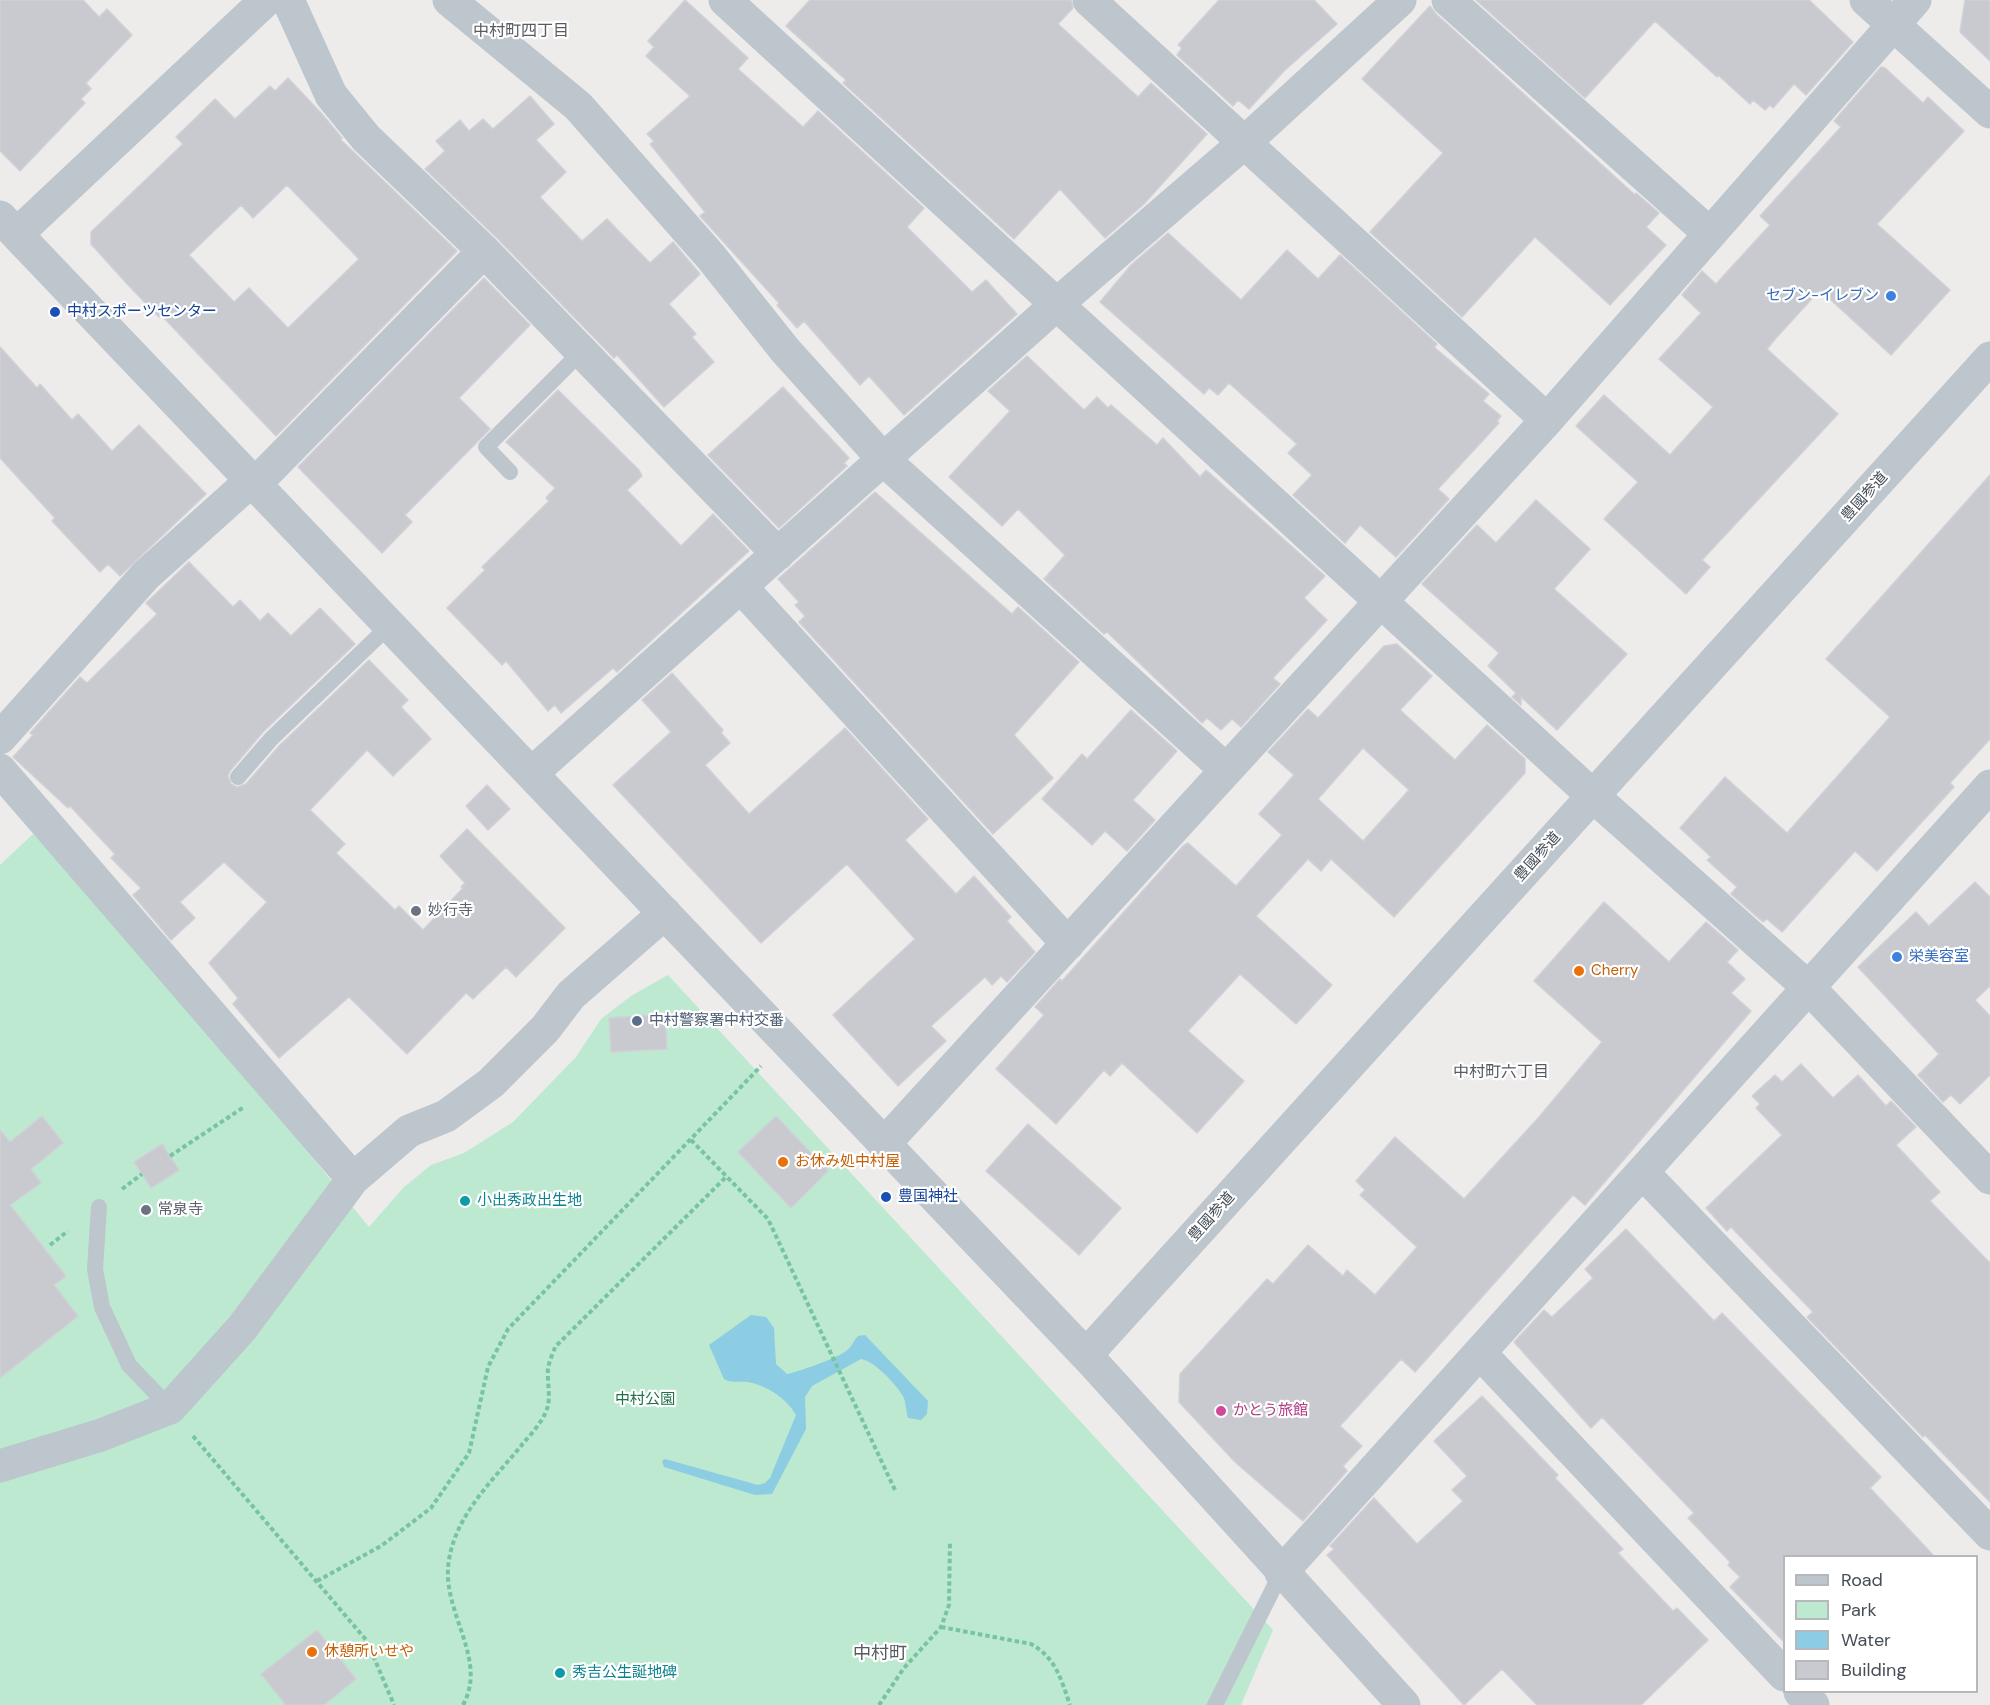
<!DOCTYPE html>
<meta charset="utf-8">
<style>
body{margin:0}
#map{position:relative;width:1990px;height:1705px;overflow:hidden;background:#eeebeb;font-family:"DM Sans",sans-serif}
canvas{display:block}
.legend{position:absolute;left:1783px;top:1555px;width:195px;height:138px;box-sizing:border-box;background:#fff;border:2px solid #b5b8bc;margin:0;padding:8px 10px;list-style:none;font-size:18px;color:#454e57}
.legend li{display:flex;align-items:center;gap:12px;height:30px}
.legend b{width:30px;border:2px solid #b5b8bc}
</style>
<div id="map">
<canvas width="1990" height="1705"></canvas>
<ul class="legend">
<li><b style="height:8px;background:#bdc5cd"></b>Road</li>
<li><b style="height:16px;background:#bce9cf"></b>Park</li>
<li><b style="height:16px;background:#8ccde3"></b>Water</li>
<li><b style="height:16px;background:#c8cad0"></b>Building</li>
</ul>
</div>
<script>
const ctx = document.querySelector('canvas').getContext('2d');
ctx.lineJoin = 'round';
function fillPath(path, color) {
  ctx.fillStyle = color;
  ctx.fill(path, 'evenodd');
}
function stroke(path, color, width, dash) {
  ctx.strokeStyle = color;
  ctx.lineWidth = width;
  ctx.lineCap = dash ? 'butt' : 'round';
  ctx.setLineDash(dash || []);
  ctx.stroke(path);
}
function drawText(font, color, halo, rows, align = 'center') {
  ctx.font = font + ' "DM Sans","Noto Sans JP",sans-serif';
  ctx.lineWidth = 4.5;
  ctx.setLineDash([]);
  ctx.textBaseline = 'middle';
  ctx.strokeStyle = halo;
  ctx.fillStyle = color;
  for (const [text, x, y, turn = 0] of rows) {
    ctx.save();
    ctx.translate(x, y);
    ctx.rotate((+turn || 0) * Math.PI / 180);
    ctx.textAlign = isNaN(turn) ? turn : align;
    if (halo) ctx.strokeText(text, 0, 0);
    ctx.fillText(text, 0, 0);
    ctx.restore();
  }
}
const green = new Path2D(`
 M33,834L152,960L369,1227L403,1188L431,1165L464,1153L513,1122L576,1057L601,1019L631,996L668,975L1273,1630L1241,1705H0V865Z`);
const water = new Path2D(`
 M751,1315L766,1317L774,1328L776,1364L787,1374C795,1373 840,1357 846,1351C851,1348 854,1340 858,1336L865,1335L928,1401L927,1414L921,1420L908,1418C906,1412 906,1404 904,1398C897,1385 876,1362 861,1359L812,1386L805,1397L806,1429L772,1494L755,1495L664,1467L662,1461L665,1459L758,1485L765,1483L770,1478L796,1415C786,1398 768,1386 748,1382C740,1380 732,1384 724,1379L709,1345Z`);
const building = new Path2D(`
 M0,0H83L99,17L107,9L132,35L86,83L91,89L81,99L85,103L20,171L0,151Z
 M685,0L748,58L738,69L803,127L818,111L924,208L907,227L972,292L986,280L1017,314L904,415L869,376L860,385L804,321L797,328L777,305L779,303L700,216L705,212L650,144L654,141L647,134L690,96L646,56L654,47L648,41Z
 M810,0H1071L1073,8L1058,24L1138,97L1151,83L1207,134L1144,204L1105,238L1060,189L1014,239L843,83L846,80L786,26Z
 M1219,0H1314L1337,24L1284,71L1249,109L1238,100L1233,106L1177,55L1182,48L1178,45Z
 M1476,0H1809L1853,42L1806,95L1794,84L1773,108L1770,105L1765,110L1753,100L1750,104L1718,75L1717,77L1655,21L1585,98Z
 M1965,0H1990V61L1960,32Z
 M1430,6L1436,14L1635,195L1636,193L1659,213L1646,227L1666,245L1610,305L1535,237L1462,317L1370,232L1443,153L1362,79Z
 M1881,67L1885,68L1923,103L1928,97L1964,131L1877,224L1950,290L1891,355L1820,290L1776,338L1767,349L1838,414L1702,560L1710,567L1686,594L1604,519L1638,482L1576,426L1604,395L1670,455L1713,407L1659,359L1701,313L1682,295L1702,271L1716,284L1770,225L1760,216L1841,127L1834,121Z
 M288,78L322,114L342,138L340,139L457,251L276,436L161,315L159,317L129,286L91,244V232L183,144L176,137L215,99L235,119L270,86L275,91ZM287,185L359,259L288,328L249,288L234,302L189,255L241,205L253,218Z
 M530,96L554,124L536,140L566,172L540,197L582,241L607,219L650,263L673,242L700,274L669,304L696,334L692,337L714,362L664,407L617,355L614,358L497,238L425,169L445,151L436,141L460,120L469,131L483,119L493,129Z
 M1168,233L1241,300L1287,250L1318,279L1340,255L1437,344L1434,347L1489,394L1483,401L1501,416L1497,421L1499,423L1438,489L1449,499L1396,557L1360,525L1345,543L1293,495L1312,475L1288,453L1297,444L1229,383L1218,395L1209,388L1204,394L1100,302L1131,265Z
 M484,278L530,325L459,398L490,429L405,515L412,522L382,553L298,467Z
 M0,347L37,388L40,384L72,420L78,414L112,451L139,425L206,494L120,576L108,564L100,572L52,521L55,518L0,458Z
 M1027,356L1084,410L1097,397L1108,408L1111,405L1157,445L1163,438L1200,477L1206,470L1325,576L1304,598L1327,620L1273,678L1280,684L1241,727L1232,719L1221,730L1207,718L1202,723L1107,632L1104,634L1044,579L1065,555L1018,509L1002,526L949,477L1010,411L988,391Z
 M783,387L849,458L844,463L847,466L779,528L708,455Z
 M558,390L639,470L642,476L627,490L681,546L713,514L749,551L617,672L613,668L561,713L555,705L548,711L506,661L502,665L447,608L485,570L482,567L549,501L546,498L555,488L506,442Z
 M1990,475V739L1950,783L1954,787L1877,871L1855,851L1782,932L1767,919L1763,922L1731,894L1737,887L1707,860L1711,857L1680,828L1725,777L1787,833L1890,717L1826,659Z
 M875,492L1012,614L1018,607L1079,662L1014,735L1053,778L993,834L799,622L805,616L795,605L799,602L778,579Z
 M1536,500L1590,549L1554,589L1627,654L1557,730L1521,697V705L1512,697L1516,693L1488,666L1499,653L1422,584L1477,525L1496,543Z
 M189,562L233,607L240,600L260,621L268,613L291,636L320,608L355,644L263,732L230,771L228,776L231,784L237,787L246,784L279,746L369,660L408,700L401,707L431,739L393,776L367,750L310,810L345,844L336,853L395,910L399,906L423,930L463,888L461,887L465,883L440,856L467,829L565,928L516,977L506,967L473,999L466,993L407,1054L349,997L279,1058L233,1004L238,998L209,963L267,902L224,862L180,902L195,918L171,940L133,895L141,888L111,858L115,854L70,806L68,808L13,757L33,735L30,733L80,677L87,683L157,614L146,603Z
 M1397,644L1432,676L1400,710L1455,760L1487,725L1525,759V773L1394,917L1331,859L1321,871L1308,859L1256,916L1332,985L1296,1024L1240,974L1188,1031L1244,1081L1197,1133L1122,1063L1110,1076L1104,1070L1056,1124L996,1069L1044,1015L1035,1007L1060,979L1062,981L1183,846L1188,843L1236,886L1282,835L1259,814L1294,775L1268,752L1308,709L1318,718L1384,646ZM1363,748L1409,790L1363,841L1318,799Z
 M672,673L723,730L721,733L730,743L705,765L749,814L845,728L928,819L905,840L956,894L974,876L1011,917L1007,921L1035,952L1007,982L1001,976L992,985L985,977L931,1026L946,1041L898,1086L833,1015L915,939L847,864L761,943L613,785L671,732L642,700Z
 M1131,710L1177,751L1133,800L1155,820L1127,851L1105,831L1092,845L1042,799L1082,754L1087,759Z
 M487,785L510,809L488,830L466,806Z
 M1975,882L1990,897V986L1975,1000L1990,1016V1075L1960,1104L1951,1095L1943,1102L1918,1075L1939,1054L1858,967L1916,912L1929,926Z
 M1604,902L1669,962L1706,922L1738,950L1727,962L1745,979L1731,993L1751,1011L1585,1205L1573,1195L1415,1372L1401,1359L1340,1426L1362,1446L1343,1466L1347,1471L1303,1521L1235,1462L1179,1402L1180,1374L1267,1279L1273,1284L1308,1245L1343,1276L1347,1270L1375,1295L1417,1247L1360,1195L1365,1190L1356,1181L1395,1137L1464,1199L1539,1117L1602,1042L1534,981Z
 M665,1014L667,1049L611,1052L609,1018Z
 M1801,1064L1833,1098L1858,1075L1886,1106L1891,1101L1916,1127L1896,1145L1940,1192L1930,1201L1990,1263V1502L1925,1435L1923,1437L1807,1317L1813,1312L1731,1227L1727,1231L1706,1208L1782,1135L1756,1108L1760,1104L1752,1096L1775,1075L1782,1082Z
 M42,1116L63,1143L31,1169L41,1183L10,1205L66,1276L54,1285L78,1316L0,1378V1130L10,1142Z
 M776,1116L828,1171L791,1208L738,1152Z
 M1028,1124L1121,1208L1079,1255L986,1171Z
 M162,1144L179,1170L151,1188L134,1162Z
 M1626,1229L1714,1321L1722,1313L1881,1477L1870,1488L1935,1557H1785V1643L1730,1587L1740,1577L1728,1565L1730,1562L1688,1518L1694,1513L1602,1417L1591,1428L1514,1342L1544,1310L1552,1317L1593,1278L1585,1269Z
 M1482,1396L1558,1475L1555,1478L1623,1549L1618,1553L1673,1611L1677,1608L1708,1640L1641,1705H1537L1502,1669L1464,1705L1327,1555L1334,1549L1330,1546L1374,1498L1417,1544L1463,1501L1452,1490L1467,1476L1434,1441Z
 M317,1630L356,1679L324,1705H286L261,1674Z`);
const path = new Path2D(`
 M691,1140L768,1219L895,1490
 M170,1156L244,1107
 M122,1189L142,1174
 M50,1245L68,1231
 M193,1436L367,1641L394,1705
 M317,1581L381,1546L431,1508L469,1453L488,1367L508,1329L761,1066
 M941,1627L1031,1644C1056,1658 1061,1679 1070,1705
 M463,1705C489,1658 440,1611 449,1560C456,1515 492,1481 521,1446C530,1435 542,1423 547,1409C551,1398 547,1381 548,1369C549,1361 553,1354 555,1347L726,1177
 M879,1705L904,1668L941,1627L949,1605L950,1541`);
const service = new Path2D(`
 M510,472L486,447L582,351
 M238,777L271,739L390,625
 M99,1207L95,1269L102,1307L129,1365L170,1408
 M1215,1705L1281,1573`);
const minor = new Path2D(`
 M288,0L331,95L366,138L484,251L778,554
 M449,0L578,106L711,257L785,350L884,460L1225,769
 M725,0L1593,796L1810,989L1990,1178
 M1089,0L1547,420
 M1448,0L1710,234
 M17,234L266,0
 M255,484L484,251
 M741,587L1068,944
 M0,738L146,575L252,480
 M0,770L353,1179
 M532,773L1057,304L1245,142L1400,0
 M884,1144L1547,420L1915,0
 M1643,1173L1990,1534
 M1480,1353L1784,1675
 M0,1466L101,1435L170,1408L242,1328L353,1179L409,1131L446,1116L491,1083L545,1029L571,995L665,913
 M1281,1573L1990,786
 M1800,1692L1813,1705`);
const tertiary = new Path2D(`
 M1866,0L1990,112
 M0,217L1086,1355L1404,1705
 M1086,1355L1990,358`);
const markers = [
 [1891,296,6,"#3f7fe0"],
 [55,312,6,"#1a4fb4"],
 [416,911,6,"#6b7280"],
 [1897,957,6,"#3f7fe0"],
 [1579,971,6,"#e8710a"],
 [637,1021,6,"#5c6f8a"],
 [783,1162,6,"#e8710a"],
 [886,1197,6,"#1a4fb4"],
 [465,1201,6,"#0f9aa8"],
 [146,1210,6,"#6b7280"],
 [1221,1411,6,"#d1479c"],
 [312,1652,6,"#e8710a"],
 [560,1673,6,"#0f9aa8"]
];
const shopNames = [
 ["セブン-イレブン",1879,296],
 ["栄美容室",1909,957,"left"]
];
const transitNames = [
 ["中村スポーツセンター",67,312],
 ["豊国神社",898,1197]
];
const streetNames = [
 ["豊國参道",1865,497,-48],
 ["豊國参道",1538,857,-48],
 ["豊國参道",1212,1217,-48]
];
const worshipNames = [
 ["妙行寺",428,911],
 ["常泉寺",158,1210]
];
const foodNames = [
 ["Cherry",1591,971],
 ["お休み処中村屋",795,1162],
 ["休憩所いせや",324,1652]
];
const serviceNames = [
 ["中村警察署中村交番",649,1021]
];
const cultureNames = [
 ["小出秀政出生地",477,1201],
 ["秀吉公生誕地碑",572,1673]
];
const parkNames = [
 ["中村公園",645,1400]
];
const hotelNames = [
 ["かとう旅館",1233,1411]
];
const neighbourhoodNames = [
 ["中村町四丁目",521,32],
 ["中村町六丁目",1501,1073]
];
const quarterNames = [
 ["中村町",880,1654]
];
fillPath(green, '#bce9cf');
fillPath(water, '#8ccde3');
fillPath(building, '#c8cad0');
stroke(building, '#d0d1d7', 1.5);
stroke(path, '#77c4a2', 4, [4.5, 3]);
stroke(service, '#bdc5cd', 16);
stroke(minor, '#bdc5cd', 33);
stroke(tertiary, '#bdc5cd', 33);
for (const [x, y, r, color] of markers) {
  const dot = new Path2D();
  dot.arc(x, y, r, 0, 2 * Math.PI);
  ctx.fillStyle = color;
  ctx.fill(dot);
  stroke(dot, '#fff', 2);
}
drawText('15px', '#366cbe', '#fff', shopNames, 'right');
drawText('15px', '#164399', '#fff', transitNames, 'left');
drawText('15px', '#454e57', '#fff', streetNames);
drawText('15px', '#5b616d', '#fff', worshipNames, 'left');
drawText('15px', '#c56008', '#fff', foodNames, 'left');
drawText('15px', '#4e5e75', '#fff', serviceNames, 'left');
drawText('15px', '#0d838f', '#fff', cultureNames, 'left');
drawText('15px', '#1e714b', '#fff', parkNames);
drawText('15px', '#b23c85', '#fff', hotelNames, 'left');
drawText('16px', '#595b60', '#fff', neighbourhoodNames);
drawText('18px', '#595b60', '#fff', quarterNames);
</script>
